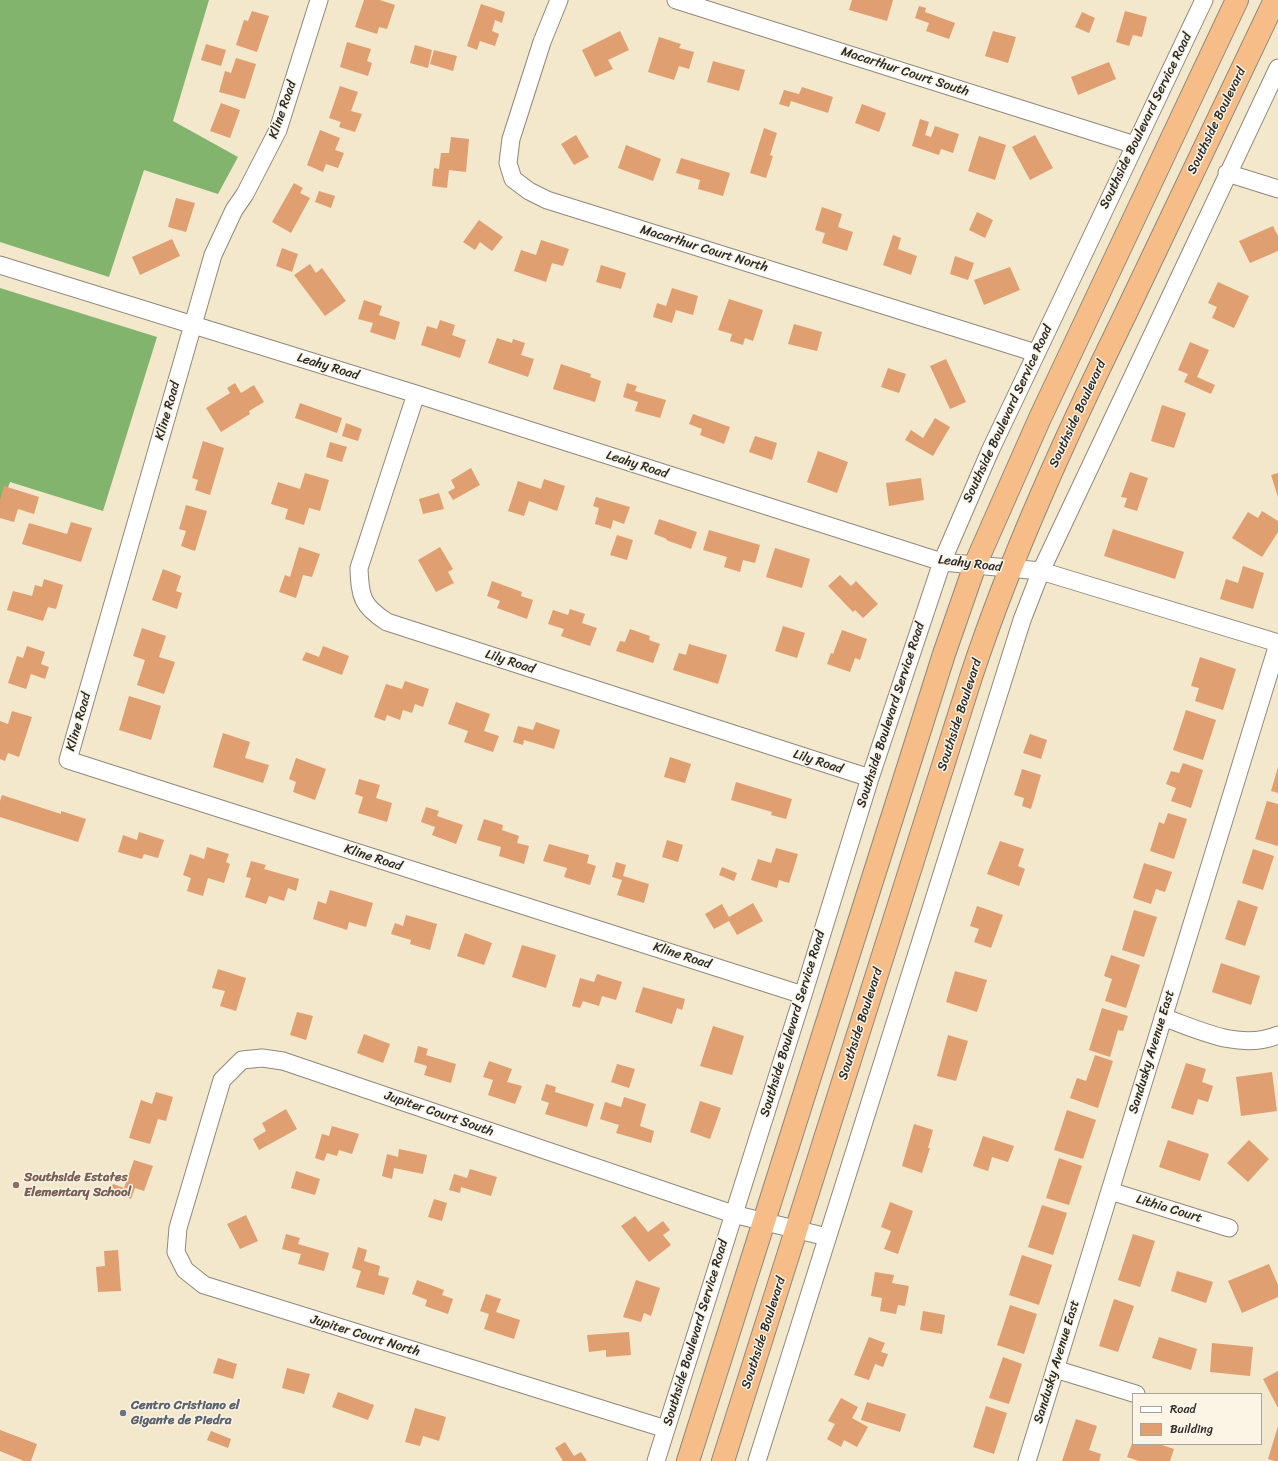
<!DOCTYPE html>
<style>
body{margin:0}
#map{position:relative;width:1278px;height:1461px;overflow:hidden;background:#f3e7cc;font-family:Sriracha,sans-serif}
canvas{display:block}
.legend{position:absolute;left:1132px;top:1393px;width:130px;height:52px;box-sizing:border-box;background:#fcf5e5;border:1px solid #a8a49b;margin:0;padding:5px 7px;list-style:none;font-size:12px;color:#2b2b2b}
.legend li{display:flex;align-items:center;gap:8px;height:20px}
.legend b{width:20px;border:1px solid #a8a49b}
</style>
<div id="map">
<canvas width="1278" height="1461"></canvas>
<ul class="legend">
<li><b style="height:5px;background:#fff"></b>Road</li>
<li><b style="height:11px;background:#df9f71"></b>Building</li>
</ul>
</div>
<script>
const ctx = document.querySelector('canvas').getContext('2d');
ctx.lineJoin = 'round';
function fillPath(path, color) {
  ctx.fillStyle = color;
  ctx.fill(path, 'evenodd');
}
function stroke(path, color, width, dash) {
  ctx.strokeStyle = color;
  ctx.lineWidth = width;
  ctx.lineCap = dash ? 'butt' : 'round';
  ctx.setLineDash(dash || []);
  ctx.stroke(path);
}
function drawText(font, color, halo, rows, align = 'center') {
  ctx.font = font + ' Sriracha,sans-serif';
  ctx.lineWidth = 3;
  ctx.setLineDash([]);
  ctx.textBaseline = 'middle';
  ctx.strokeStyle = halo;
  ctx.fillStyle = color;
  for (const [text, x, y, turn = 0] of rows) {
    ctx.save();
    ctx.translate(x, y);
    ctx.rotate((+turn || 0) * Math.PI / 180);
    ctx.textAlign = isNaN(turn) ? turn : align;
    if (halo) ctx.strokeText(text, 0, 0);
    ctx.fillText(text, 0, 0);
    ctx.restore();
  }
}
const forest = new Path2D(`
 M0,0H209L173,121L238,157L218,194L144,170L109,277L0,242Z
 M0,288L157,337L103,511L10,482L0,510Z`);
const building = new Path2D(`
 M364,0H380L395,5L387,29L379,27L377,34L355,27Z
 M852,0H893L887,21L849,10Z
 M481,4L505,12L502,23L495,20L492,31L499,34L495,46L480,41L477,50L467,46Z
 M919,6L926,8L925,12L955,23L949,39L926,31L929,23L915,18Z
 M252,11L269,16L257,52L236,45L244,20L248,21Z
 M1125,11L1147,17L1142,37L1133,35L1129,46L1116,42Z
 M1082,12L1095,18L1089,33L1075,27Z
 M620,31L629,50L608,60L613,69L595,77L582,50Z
 M993,31L1016,37L1008,63L985,56Z
 M659,37L681,44L679,48L694,52L689,69L679,66L674,80L648,72Z
 M347,42L371,49L367,61L372,63L368,76L340,67Z
 M206,44L226,50L221,66L201,60Z
 M415,45L432,50L428,68L410,63Z
 M434,50L457,56L453,71L430,64Z
 M236,58L256,64L245,99L219,92L225,71L231,73Z
 M713,61L745,70L739,91L707,82Z
 M1109,62L1116,79L1078,95L1071,77Z
 M340,86L358,92L351,111L362,114L355,132L339,127L341,122L329,118Z
 M802,87L833,97L828,113L791,101L789,107L779,104L784,90L799,94Z
 M221,103L240,110L230,138L210,131Z
 M862,104L886,113L879,132L855,123Z
 M920,119L929,122L925,135L931,137L935,126L959,134L953,153L941,149L939,155L912,146Z
 M764,128L777,133L770,155L773,156L766,178L750,173Z
 M320,130L340,138L335,150L344,153L338,168L326,164L323,172L307,165Z
 M576,135L589,157L574,165L561,144Z
 M1035,135L1053,168L1030,180L1012,147Z
 M979,136L1006,145L995,180L968,171Z
 M451,137L469,139L466,172L449,170L447,188L432,186L434,168L439,169L441,153H449Z
 M626,145L661,159L653,181L618,168Z
 M681,158L730,173L723,196L698,189L700,180L676,173Z
 M294,183L303,188L300,193L310,198L291,233L272,222Z
 M319,191L335,196L331,208L315,202Z
 M176,198L195,203L186,232L168,227Z
 M822,207L842,214L838,227L853,232L847,251L822,243L825,233L815,230Z
 M977,212L993,220L985,238L969,230Z
 M479,220L503,237L492,251L480,242L475,250L463,242Z
 M1273,226L1278,236V251L1250,263L1239,241Z
 M893,235L901,238L898,249L917,256L911,275L883,265Z
 M172,239L180,256L140,275L132,257Z
 M541,240L569,249L563,266L552,263L546,282L514,271L521,250L536,255Z
 M282,248L298,254L292,272L276,266Z
 M955,256L974,263L968,280L950,274Z
 M310,264L316,273L322,268L346,301L325,316L294,275Z
 M601,265L626,273L621,289L596,282Z
 M1010,267L1020,290L984,305L974,280Z
 M1218,282L1249,296L1234,328L1212,318L1217,307L1208,303Z
 M672,288L698,296L693,315L676,310L672,323L653,317L657,303L666,306Z
 M729,299L763,310L753,341L745,338L743,345L730,341L732,334L718,330Z
 M364,300L382,306L379,315L400,322L395,340L370,332L373,323L358,319Z
 M440,320L455,325L452,335L466,340L460,358L421,345L427,326L437,329Z
 M794,324L822,332L817,351L788,344Z
 M497,338L512,343L513,339L525,343L521,355L534,359L528,377L488,363Z
 M1190,342L1209,350L1197,377L1215,385L1211,394L1184,382L1188,374L1178,370Z
 M946,359L966,402L950,409L930,366Z
 M561,364L591,374L590,377L601,381L595,402L553,389Z
 M888,368L906,374L899,393L881,387Z
 M235,383L241,393L254,385L264,402L249,411L250,414L221,432L206,408L230,393L227,388Z
 M627,383L637,386L635,391L666,400L660,418L635,411L638,402L623,397Z
 M300,403L342,418L337,433L295,418Z
 M1162,405L1186,413L1174,448L1151,441Z
 M693,414L730,427L724,444L700,435L702,429L689,424Z
 M935,418L950,427L933,456L905,440L911,430L923,438Z
 M346,423L362,429L358,441L342,436Z
 M755,436L777,443L772,460L749,452Z
 M203,441L224,448L210,495L195,490L198,480L192,478Z
 M330,442L347,447L342,462L326,457Z
 M818,451L848,462L837,493L807,482Z
 M471,468L480,485L453,500L448,492L455,488L451,480Z
 M1130,472L1148,478L1137,511L1124,507L1127,498L1121,497Z
 M305,473L329,480L320,511L309,508L304,525L285,519L288,509L271,504L278,482L300,489Z
 M1278,473V497L1271,475Z
 M921,478L924,500L889,506L886,483Z
 M544,479L565,486L557,511L529,501L524,516L508,511L518,481L541,489Z
 M4,486L39,497L34,514L18,509L14,522L0,518V500Z
 M439,493L444,509L423,514L419,499Z
 M596,497L630,507L624,524L613,520L611,529L595,524L599,508L593,506Z
 M186,505L207,511L195,551L181,546L186,531L179,529Z
 M1262,511L1278,521V532L1262,557L1232,538L1248,512L1258,518Z
 M659,519L697,532L691,549L666,540L667,539L654,534Z
 M71,522L92,528L81,562L22,544L29,523L67,534Z
 M1113,529L1184,552L1175,579L1104,556Z
 M709,530L760,545L755,563L743,560L740,572L724,567L727,557L703,550Z
 M617,535L633,540L627,560L610,555Z
 M299,547L320,554L312,577L303,575L296,598L279,592L285,575L290,577Z
 M440,547L453,569L448,572L454,583L436,592L418,560Z
 M775,548L810,559L802,588L766,577Z
 M1243,566L1264,573L1253,609L1220,599L1226,579L1238,583Z
 M163,569L181,576L176,591L182,593L177,609L152,600Z
 M840,575L851,586L856,581L878,604L863,618L855,610L853,612L828,586Z
 M44,579L63,585L56,609L48,607L43,621L7,610L13,591L32,596L35,585L42,587Z
 M492,581L522,592L521,596L533,600L527,619L497,608L500,601L487,596Z
 M570,609L585,614L582,623L597,628L590,646L561,636L564,629L548,624L553,610L568,615Z
 M783,626L805,633L797,658L775,651Z
 M142,628L166,636L159,657L175,662L164,694L137,685L145,660L133,656Z
 M630,629L650,636L649,640L660,644L653,663L616,651L620,641L625,642Z
 M842,630L867,639L860,660L855,658L850,672L827,664L831,653L833,654Z
 M689,644L727,655L718,684L673,670L679,653L686,655Z
 M27,646L45,652L41,664L49,667L45,679L31,674L26,689L8,683L17,656L23,658Z
 M323,646L349,656L342,675L302,660L306,652L319,657Z
 M1200,657L1236,669L1223,710L1195,701L1199,688L1191,686Z
 M405,681L429,689L423,707L415,704L412,713L403,710L400,720L387,715L385,721L374,717L386,684L402,689Z
 M129,696L161,706L151,740L119,730Z
 M456,702L490,714L484,731L499,736L493,752L464,742L468,731L448,724Z
 M1186,710L1216,720L1203,760L1173,750Z
 M12,711L32,717L19,757L8,753L5,761L0,759V721L8,724Z
 M536,722L560,730L554,749L524,740L523,745L513,742L518,726L533,730Z
 M223,733L250,742L245,758L269,765L263,783L213,767Z
 M1030,734L1047,740L1041,759L1023,753Z
 M670,757L691,764L685,783L664,777Z
 M296,758L326,769L315,800L293,792L296,782L289,779Z
 M1183,763L1203,770L1191,808L1171,801L1176,788L1166,784L1171,771L1179,773Z
 M1278,767V793L1271,791Z
 M1022,769L1041,775L1031,809L1022,806L1024,798L1014,795Z
 M359,779L380,785L376,798L392,803L387,822L358,813L363,797L355,794Z
 M736,782L792,799L786,819L771,815L772,812L731,800Z
 M2,795L61,814V811L86,819L78,842L0,817V801Z
 M1267,801L1278,804V846L1255,839Z
 M426,807L439,811L437,816L463,825L456,844L432,835L435,827L421,822Z
 M1168,813L1187,819L1174,859L1150,851L1159,822L1164,824Z
 M484,819L503,825L502,830L519,836L517,843L529,846L524,864L499,856L501,847L477,840Z
 M139,832L164,840L158,858L144,854L142,859L118,852L123,835L137,840Z
 M667,840L683,845L678,862L662,857Z
 M1000,841L1024,849L1018,866L1025,869L1019,886L987,874Z
 M549,844L589,855L587,863L596,866L590,885L564,877L567,868L543,861Z
 M207,847L229,854L226,862L230,864L224,883L208,878L203,896L187,891L191,878L183,875L190,854L204,859Z
 M776,848L798,854L789,883L779,880L777,888L751,880L758,859L771,863Z
 M1253,849L1274,856L1263,890L1242,883Z
 M251,861L266,865L264,869L299,879L296,891L288,888L284,901L269,896L266,904L245,897L251,878L246,877Z
 M616,862L626,865L623,876L649,884L644,903L617,895L622,880L612,877Z
 M1144,863L1172,872L1165,892L1156,889L1151,904L1133,898Z
 M722,867L737,873L734,881L719,875Z
 M330,890L373,903L366,927L349,922L347,930L313,919L318,901L326,904Z
 M1238,900L1258,907L1245,946L1225,939Z
 M753,903L763,921L737,935L729,921L714,929L705,914L722,904L729,917Z
 M977,906L1003,915L991,948L974,942L979,929L970,926Z
 M1134,910L1157,917L1144,957L1122,950Z
 M406,915L437,924L430,950L410,944L411,940L391,934L395,923L403,926Z
 M465,933L492,943L484,965L457,956Z
 M522,945L556,955L546,988L512,977Z
 M1111,955L1140,965L1126,1008L1105,1001L1112,979L1104,976Z
 M1221,963L1260,976L1251,1005L1212,992Z
 M218,969L246,978L236,1011L220,1006L225,991L212,988Z
 M955,971L987,980L977,1012L946,1002Z
 M597,974L622,982L616,1000L602,996L599,1006L583,1001L580,1008L572,1006L580,978L594,982Z
 M643,987L685,999L682,1010L677,1008L672,1024L635,1012Z
 M1102,1008L1128,1016L1123,1031L1118,1030L1110,1057L1089,1050Z
 M297,1012L313,1016L306,1040L290,1035Z
 M713,1026L744,1036L732,1075L700,1066Z
 M364,1034L390,1044L383,1063L357,1053Z
 M948,1035L968,1041L956,1081L937,1076Z
 M418,1046L428,1049L426,1055L456,1064L451,1083L424,1075L427,1066L414,1062Z
 M1095,1055L1113,1061L1098,1108L1070,1098L1077,1078L1086,1081Z
 M489,1061L512,1069L507,1082L522,1086L515,1104L488,1095L493,1080L483,1077Z
 M1186,1063L1206,1069L1202,1082L1213,1086L1208,1102L1198,1099L1193,1115L1171,1108Z
 M617,1064L635,1069L629,1088L611,1082Z
 M1272,1072L1277,1111L1241,1116L1236,1077Z
 M546,1084L556,1087L555,1092L594,1104L587,1127L545,1114L549,1103L541,1100Z
 M156,1092L173,1097L166,1121L158,1119L150,1144L129,1138L141,1100L152,1104Z
 M624,1097L646,1104L640,1126L654,1131L651,1143L616,1133L619,1125L600,1119L605,1102L621,1107Z
 M700,1101L721,1108L710,1139L690,1132Z
 M286,1109L297,1129L259,1150L253,1139L266,1131L262,1123Z
 M1067,1110L1096,1120L1083,1159L1054,1150Z
 M914,1124L933,1130L928,1148H930L922,1173L902,1166Z
 M332,1126L359,1134L352,1154L339,1150L337,1156L327,1153L324,1161L315,1158L322,1134L329,1136Z
 M983,1136L1014,1146L1008,1162L992,1157L988,1171L973,1166Z
 M1168,1140L1209,1154L1200,1181L1159,1167Z
 M1249,1140L1269,1159L1248,1182L1227,1163Z
 M399,1149L427,1155L423,1174L394,1168L392,1179L382,1176L387,1154L398,1157Z
 M1059,1158L1082,1166L1069,1205L1046,1198Z
 M134,1160L153,1166L144,1191L135,1188L131,1199L110,1191L113,1184L124,1188Z
 M470,1169L497,1177L491,1196L461,1187L460,1193L449,1190L454,1174L467,1178Z
 M296,1171L320,1179L315,1195L291,1188Z
 M434,1199L447,1203L442,1221L428,1217Z
 M890,1202L913,1211L898,1254L884,1249L891,1231L881,1227Z
 M1042,1205L1067,1213L1053,1255L1028,1247Z
 M246,1215L258,1241L240,1249L227,1224Z
 M635,1216L648,1232L663,1221L670,1230L663,1235L671,1245L649,1262L621,1226Z
 M286,1234L300,1238L298,1244L329,1253L324,1271L298,1264L301,1254L282,1249Z
 M1133,1234L1155,1241L1140,1287L1118,1280Z
 M358,1247L367,1250L364,1261L380,1266L378,1275L389,1278L384,1295L356,1287L361,1271L352,1268Z
 M118,1250L121,1291L98,1292L96,1267L105,1266L104,1251Z
 M1022,1255L1052,1265L1039,1305L1009,1295Z
 M1269,1264L1278,1285V1297L1242,1313L1228,1281Z
 M1177,1271L1213,1282L1206,1303L1171,1291Z
 M875,1272L894,1275L892,1283L909,1286L905,1306L898,1305L896,1314L880,1311L882,1298L871,1296Z
 M417,1280L444,1290L442,1295L453,1299L448,1314L425,1306L427,1300L412,1294Z
 M636,1280L660,1288L651,1316L644,1313L641,1322L623,1317Z
 M486,1294L501,1299L496,1312L520,1320L514,1339L484,1329L489,1314L480,1311Z
 M1114,1299L1134,1306L1118,1352L1099,1346Z
 M1010,1305L1037,1314L1024,1354L997,1345Z
 M923,1311L945,1315L942,1334L920,1330Z
 M629,1332L631,1355L606,1357V1350L589,1352L587,1335Z
 M869,1337L885,1343L881,1352L888,1354L883,1367L875,1364L869,1380L854,1375Z
 M1159,1337L1197,1349L1191,1370L1152,1358Z
 M1212,1343L1253,1347L1250,1376L1210,1372Z
 M1003,1357L1022,1364L1009,1404L989,1398Z
 M218,1358L237,1364L233,1379L213,1373Z
 M287,1368L310,1374L304,1394L282,1388Z
 M1278,1371V1408L1263,1379Z
 M338,1392L374,1405L368,1420L332,1407Z
 M841,1398L858,1407L852,1418L868,1427L857,1447L844,1440L841,1447L827,1439L835,1424L828,1421Z
 M867,1402L906,1414L900,1432L861,1420Z
 M986,1406L1007,1413L994,1454L973,1447Z
 M415,1408L446,1417L439,1441L423,1436L420,1446L405,1442Z
 M1076,1419L1097,1426L1089,1450L1101,1454L1099,1461H1062Z
 M1278,1426V1461H1275L1268,1459Z
 M0,1430L37,1444L31,1461H24L0,1451Z
 M211,1431L231,1439L228,1448L207,1440Z
 M1133,1441V1444H1159L1174,1449L1170,1461H1139L1127,1457Z
 M565,1442L574,1456L581,1452L587,1461H563L555,1448Z`);
const minor = new Path2D(`
 M319,0L278,130L245,194L234,210L213,255L68,760L803,995
 M559,0L542,42L511,139L508,163L513,179L529,191L547,200L1036,353
 M676,0L1135,145
 M1227,173L1278,189
 M0,265L416,394L942,562L1041,571L1278,643
 M416,394L359,568C360,597 362,606 387,622L870,778
 M1163,1017C1199,1030 1240,1051 1278,1035
 M1110,1191L1229,1228
 M1055,1369L1136,1394
 M666,1429L204,1285L185,1270L176,1252L178,1228L222,1080L242,1060L262,1058L283,1061L733,1214L827,1237
 M656,1461L803,995L870,778L942,562L990,451L1204,0
 M757,1461L1022,620L1041,571L1278,68
 M1027,1461L1278,644`);
const highway = new Path2D(`
 M688,1461L944,654L975,565L1040,418L1237,0
 M723,1461L971,677C1012,553 1067,434 1124,317C1174,211 1224,105 1275,0`);
const markers = [
 [16,1185,4,"#8d6e63"],
 [123,1413,4,"#6b7280"]
];
const streetNames = [
 ["Macarthur Court South",905,72,18],
 ["Kline Road",283,110,-71],
 ["Southside Boulevard Service Road",1146,121,-64],
 ["Southside Boulevard",1217,121,-64],
 ["Macarthur Court North",704,249,17],
 ["Leahy Road",328,367,17],
 ["Kline Road",168,411,-74],
 ["Southside Boulevard Service Road",1008,414,-65],
 ["Southside Boulevard",1078,414,-65],
 ["Leahy Road",637,465,18],
 ["Leahy Road",970,564,7],
 ["Lily Road",510,662,18],
 ["Southside Boulevard Service Road",891,715,-72],
 ["Southside Boulevard",960,715,-72],
 ["Kline Road",79,722,-74],
 ["Lily Road",818,762,18],
 ["Kline Road",373,858,18],
 ["Kline Road",682,956,18],
 ["Southside Boulevard Service Road",793,1024,-73],
 ["Southside Boulevard",861,1024,-72],
 ["Sandusky Avenue East",1152,1052,-73],
 ["Jupiter Court South",439,1114,19],
 ["Lithia Court",1169,1209,17],
 ["Southside Boulevard Service Road",696,1333,-73],
 ["Southside Boulevard",764,1333,-72],
 ["Jupiter Court North",365,1336,17],
 ["Sandusky Avenue East",1057,1362,-73]
];
const educationNames = [
 ["Southside Estates",24,1178],
 ["Elementary School",24,1193]
];
const worshipNames = [
 ["Centro Cristiano el",131,1406],
 ["Gigante de Piedra",131,1421]
];
fillPath(forest, '#83b46e');
fillPath(building, '#df9f71');
stroke(minor, '#8f897c', 19);
stroke(highway, '#8f897c', 24);
stroke(minor, '#fff', 17);
stroke(highway, '#f7bd88', 22);
for (const [x, y, r, color] of markers) {
  const dot = new Path2D();
  dot.arc(x, y, r, 0, 2 * Math.PI);
  ctx.fillStyle = color;
  ctx.fill(dot);
  stroke(dot, '#fcf5e5', 1.5);
}
drawText('13px', '#2b2b2b', '#fcf5e5', streetNames);
drawText('bold 13px', '#785e54', '#fcf5e5', educationNames, 'left');
drawText('bold 13px', '#5b616d', '#fcf5e5', worshipNames, 'left');
</script>
